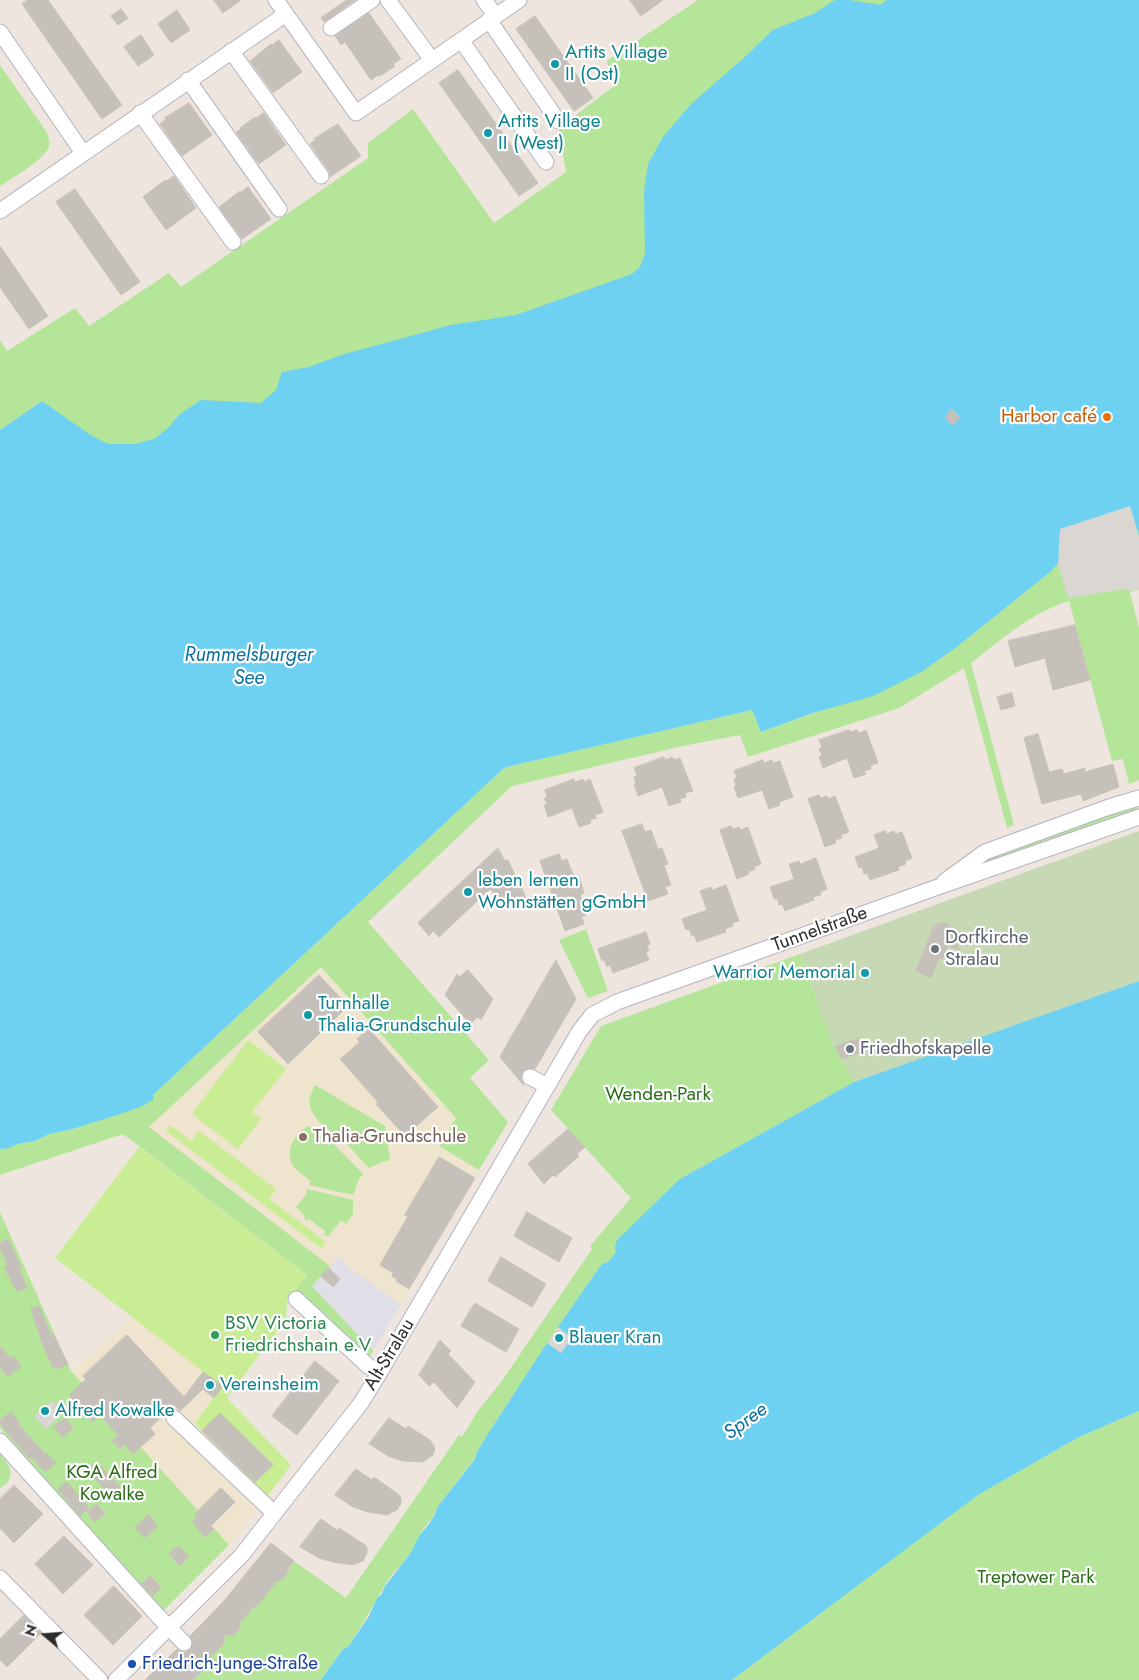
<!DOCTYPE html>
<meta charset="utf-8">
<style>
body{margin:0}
#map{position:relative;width:1139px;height:1680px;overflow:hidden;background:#eee6de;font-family:Jost,sans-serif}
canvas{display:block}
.north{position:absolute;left:20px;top:1610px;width:50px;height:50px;-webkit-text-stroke:4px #fff;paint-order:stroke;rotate:288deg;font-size:14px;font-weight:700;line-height:20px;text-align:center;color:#2c2c2c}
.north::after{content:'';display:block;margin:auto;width:18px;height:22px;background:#2c2c2c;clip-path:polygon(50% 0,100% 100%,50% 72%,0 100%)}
</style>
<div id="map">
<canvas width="1139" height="1680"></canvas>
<div class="north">N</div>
</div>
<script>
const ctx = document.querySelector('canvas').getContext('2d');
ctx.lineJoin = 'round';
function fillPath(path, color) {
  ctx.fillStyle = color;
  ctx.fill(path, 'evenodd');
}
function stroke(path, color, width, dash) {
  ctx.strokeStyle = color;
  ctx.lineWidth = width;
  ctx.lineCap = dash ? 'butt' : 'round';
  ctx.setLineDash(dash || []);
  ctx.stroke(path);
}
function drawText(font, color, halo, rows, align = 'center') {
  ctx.font = font + ' Jost,sans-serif';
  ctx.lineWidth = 4.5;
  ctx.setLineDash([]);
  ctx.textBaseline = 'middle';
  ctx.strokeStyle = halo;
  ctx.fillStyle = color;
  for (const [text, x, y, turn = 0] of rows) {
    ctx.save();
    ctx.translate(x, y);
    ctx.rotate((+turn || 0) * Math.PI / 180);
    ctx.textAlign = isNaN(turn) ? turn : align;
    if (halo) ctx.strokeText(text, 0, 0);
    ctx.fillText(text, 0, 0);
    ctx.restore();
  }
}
const industrial = new Path2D(`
 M338,1256L351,1269L401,1304L373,1351L312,1286Z`);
const education = new Path2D(`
 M321,967L456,1118L439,1146L479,1170L401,1304L351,1269L339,1256L330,1266L148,1128Z
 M133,1317L223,1386L195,1423L267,1497L229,1545L137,1443L71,1371Z`);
const green = new Path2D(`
 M698,0H941L647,281L278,404L111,454L42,401L0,430V340L7,351L75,308L89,326L169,273L181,287L368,158V143L413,109L494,223L566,172L559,128L614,86L607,61Z
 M0,65L46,131C48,136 50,140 49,146C45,160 12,178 0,186Z
 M1130,506L1139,535V590L1130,592L1139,628V780L1129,784L1123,759L1112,761L1069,601C1033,612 1000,640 971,663L1014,825L1007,828L964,668L899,708L748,757L740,735L683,746L512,786L368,922L489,1060L470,1078L508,1122L479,1170L439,1146L456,1118L321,967L149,1127L330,1266L312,1286L373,1351L362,1370L287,1302L307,1275L123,1134L0,1175V1149L10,1148L17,1144L35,1141L49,1134L73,1129L142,1106L150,1100L153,1095L504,768L515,765L752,710L761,732L901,682L958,646L1049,573L1058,564L1060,529Z
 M1137,803L1139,813L987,866L984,858Z
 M586,929L608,991L588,998L559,940Z
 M800,954L832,1041L854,1082L680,1179L609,1261L601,1265L511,1398L477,1452L475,1458L438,1506C433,1520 424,1526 418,1538C415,1544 413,1550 409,1555C402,1566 391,1574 385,1585C373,1606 361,1627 348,1647L343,1649L321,1680H193L201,1666L214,1652H217L223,1645L222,1640L229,1633L234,1635L240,1628L239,1623L254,1606L256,1607L261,1601L259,1599L266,1592L268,1593L278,1580L280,1582L294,1561L346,1598L459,1435L462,1437L479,1409L499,1385L592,1249L590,1246L631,1198L551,1110L601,1026Z
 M315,1085L385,1126L390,1160L382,1162L369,1168C361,1160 353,1150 344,1142C332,1131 305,1117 310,1096C311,1093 314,1089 315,1085Z
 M308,1126L333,1143L363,1174L359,1179L353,1195L309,1185L311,1181C304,1175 293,1170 291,1161C287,1146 296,1133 308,1126Z
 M307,1189L353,1200V1214L346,1224L341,1220L328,1237L324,1234L325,1231L309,1219L307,1221L304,1219L305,1216L296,1207L306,1195Z
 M0,1212L71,1371L137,1443L229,1545L163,1611L0,1428Z
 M1139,1411V1680H732L978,1495L1079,1437Z
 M0,1454C11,1465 17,1479 0,1488Z`);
const cemetery = new Path2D(`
 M1139,831V981L854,1082L832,1041L800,954Z`);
const pitch = new Path2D(`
 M248,1040L286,1069L252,1112L261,1119L238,1149L192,1114Z
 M170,1125L191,1141L199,1131L276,1189L269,1199L326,1242L322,1249L166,1131Z
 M139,1147L307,1275L287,1302L286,1320L227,1398L291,1465L267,1497L195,1423L222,1386L55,1258Z`);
const plaza = new Path2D(`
 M1130,506L1139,536V590L1129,591L1125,589L1068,598L1058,564L1060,529Z
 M558,1327L572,1338L561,1353L547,1343Z
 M52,1401L63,1413L46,1429L34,1416Z`);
const water = new Path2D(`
 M835,0H850L880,5L887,0H1139V536L1130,506L1060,529L1058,564L1049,573L958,646L923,671L873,696L813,713L761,732L752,710L515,765L504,768L153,1095L154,1100L150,1101L143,1106L117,1115L73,1129L49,1134L35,1141L17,1144L10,1148L0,1149V430L42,401L89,434L108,444H135L154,439L168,428L179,415L201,400L261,403L276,390L282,372L309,367L341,355L451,325L516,315L632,274L640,267L645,253L644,192L648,164L663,137L691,104L746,56L773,30L815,13Z
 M1139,981V1411L1079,1437L978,1495L732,1680H321L343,1649L348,1647L369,1616L377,1598L381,1595L385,1586L410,1554L419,1536L429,1524L435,1514L438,1506L475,1459L477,1452L491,1429L547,1343L561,1353L572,1338L558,1327L601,1265L609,1261L616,1252L615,1247L617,1240L680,1179L854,1082Z`);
const building = new Path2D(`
 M28,0H48L122,105L102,119L22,4Z
 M214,0H241L223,13Z
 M347,0H355L324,22L321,18Z
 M630,0H663L641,16Z
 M121,9L128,18L118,25L111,16Z
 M177,10L190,30L171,43L158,24Z
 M369,13L401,59L393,64L395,66L380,76L378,75L371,80L345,42L341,45L335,36Z
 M535,16L593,98L574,111L516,29Z
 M141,35L154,55L138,66L124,47Z
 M279,40L302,72L273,93L250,61L271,44L272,45Z
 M458,70L538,183L519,196L439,83Z
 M189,103L212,135L182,156L160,124L166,119L165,118Z
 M264,113L286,145L259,164L236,132L241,129L240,128L255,117L256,118Z
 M338,124L361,156L330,177L329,171L310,144L315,140L314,139Z
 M174,176L196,208L166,230L143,197L165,180L166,181Z
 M248,187L271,219L242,239L219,207L240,191L241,192Z
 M75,189L140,282L121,295L56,202Z
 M0,246L48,316L29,329L0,287Z
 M952,409L960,417L953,425L945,418Z
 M1075,625L1090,680L1053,690L1045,658L1015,667L1008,641Z
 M1012,693L1015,706L1001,710L997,697Z
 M849,730L850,732L857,730L859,733L866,730L878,763L870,766L871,769L864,771L866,774L854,778L847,758L823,768L819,757L822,756L819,749L822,748L819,740Z
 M1038,734L1049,772L1062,769L1064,774L1085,768V772L1113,764L1119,787L1083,801L1081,794L1042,804L1024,738Z
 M664,757L665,760L672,757L674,760L680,758L693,791L685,793L686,797L680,799L681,802L669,806L662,787L638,796L634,784L636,783L634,777L637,775L634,768Z
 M763,760L764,763L772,760L773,763L780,761L793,797L779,802L780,805L769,809L762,790L738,798L734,787L736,786L734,779L737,778L734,771Z
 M574,779L575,782L583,779L584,782L590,779L603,812L595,815L596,818L590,820L591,823L579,827L572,808L548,817L544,805L547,804L544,798L547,797L545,790Z
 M819,795L820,798L827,796L828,799L835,796L849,832L841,835L842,838L835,840L836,843L825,847L808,799Z
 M642,824L645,832L651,830L658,849L662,848L668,864L664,865L671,885L665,887L668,894L648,901L622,831Z
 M731,826L733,829L740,827V830L748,827L761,864L754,867L755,869L748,872L749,874L737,879L720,830Z
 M885,831L886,834L894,831L895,834L902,832L912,858L905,861L906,864L898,867L899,870L870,880L867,873L864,874L862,867L859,868L855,857L879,848L874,835Z
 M498,848L505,861L508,860L530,906L521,909L516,904L510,909L490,889L439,937L433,931L429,936L418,923Z
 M559,854L562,861L567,859L575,879L579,877L584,893L580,895L587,914L582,917L584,924L565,931L540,861Z
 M816,858L827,889L820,892L821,895L813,897L814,900L785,911L782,904L779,905L777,898L774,899L770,887L794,879L789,864L799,861L800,864Z
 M726,885L739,921L732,923L733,926L725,929L726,932L697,942L694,935L692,936L689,929L686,930L682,919L707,910L700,891L711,887L712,890Z
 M944,922L951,927L959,950L948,945L942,959L939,958L931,978L916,971L933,928L939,923Z
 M646,932L650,944L647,945L649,951L646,952L649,960L613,973L610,965L607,967L604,960L602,961L598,949Z
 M556,960L576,999L535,1069L529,1068L522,1072L521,1078L524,1086L500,1057Z
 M468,970L493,999L481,1020L478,1017L470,1024L445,995L457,974L459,977Z
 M319,975L348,1006L288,1064L258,1032Z
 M369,1029L438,1107L405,1136L376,1104L378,1102L340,1059L360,1042L357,1039Z
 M860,1038L865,1051L842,1059L835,1047Z
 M568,1129L585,1147L577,1154L579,1156L555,1177L553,1175L544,1184L528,1164Z
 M439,1157L475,1178L409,1289L396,1281L397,1279L392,1276L393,1273L380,1265L408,1216L405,1215Z
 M527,1212L572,1238L559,1262L514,1236Z
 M8,1239L21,1266L19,1267L27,1288L17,1292L4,1267L8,1265L0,1249V1243Z
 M501,1257L546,1284L532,1307L488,1281Z
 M329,1268L340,1279L333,1287L321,1276Z
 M475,1303L519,1329L506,1352L461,1326Z
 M39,1306L51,1335L53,1334L68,1364L57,1369L56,1367L53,1368L41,1340L31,1309Z
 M127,1335L184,1397L203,1372L223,1386L214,1398L203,1389L180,1411L174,1405L150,1428L155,1434L133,1454L125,1444L120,1449L112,1441L118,1435L100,1415L92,1422L77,1407L78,1406L69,1395L86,1379L83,1376Z
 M440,1340L451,1351L448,1354L475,1382L457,1408L434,1382L429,1386L419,1375Z
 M0,1346L10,1358L13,1356L21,1366L8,1377L0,1367Z
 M315,1361L339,1381L297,1435L272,1416Z
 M11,1412L19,1422L18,1424L45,1454L46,1452L56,1463L45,1472L31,1457L29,1458L0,1424V1421Z
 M220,1413L273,1465L255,1482L202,1431Z
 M65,1418L73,1428L63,1437L54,1427Z
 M389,1418L406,1429L408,1426L430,1440L435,1448L433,1455L423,1462L403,1461L388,1456L369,1444Z
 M97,1462L120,1487L111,1496L88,1470Z
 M356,1469L372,1480L374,1477L398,1494L401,1498V1503L397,1510L387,1515L368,1512L353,1507L335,1495Z
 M67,1482L89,1508L80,1516L58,1489Z
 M14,1485L43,1514L14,1543L0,1528V1499Z
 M221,1488L235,1502L211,1526L214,1529L205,1537L192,1522L197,1518L194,1515Z
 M97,1504L105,1514L95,1522L87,1512Z
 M149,1515L158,1526L144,1538L135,1527Z
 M321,1519L338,1531L339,1528L365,1545L367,1547V1553L363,1561L353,1565L333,1562L319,1558L300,1547Z
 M64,1536L93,1565L63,1594L35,1564Z
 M271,1543L294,1561L287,1570L289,1571L280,1582L278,1580L256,1607L254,1606L243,1619L240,1622V1628L234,1635H225L223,1645L201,1666L204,1669L193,1680H145L177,1649L181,1652H186L191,1649L193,1641L190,1636L223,1602Z
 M179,1546L189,1557L179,1565L169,1554Z
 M150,1576L161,1587L153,1596L142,1584Z
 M114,1586L142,1616L113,1645L84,1615Z
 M24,1615L41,1633L7,1667L0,1660V1639Z`);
const minor = new Path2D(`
 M276,0L356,113L519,0
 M388,0L432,60
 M484,0L496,16
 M489,20L558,121
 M331,28L372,0
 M0,32L83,153
 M461,40L546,162
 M231,51L321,176
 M188,80L279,209
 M140,113L233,242
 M0,211L286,14
 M945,881L985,852L1109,807L1139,798
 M530,1077L547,1086
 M296,1299L368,1366L380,1372
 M174,1418L274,1513
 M0,1441L158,1616L184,1643
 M0,1578L100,1680
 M116,1680L241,1556L361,1403L380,1372L579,1032L592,1015L617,1002L935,888L1139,817`);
const markers = [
 [555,64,5,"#0f9aa8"],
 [488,133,5,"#0f9aa8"],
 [1107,417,5,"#e8710a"],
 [468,892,5,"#0f9aa8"],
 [935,949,5,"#6b7280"],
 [865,973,5,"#0f9aa8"],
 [308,1015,5,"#0f9aa8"],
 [850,1049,5,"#6b7280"],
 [303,1137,5,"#8d6e63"],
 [215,1335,5,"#2e9e5b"],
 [559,1338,5,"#0f9aa8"],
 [210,1385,5,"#0f9aa8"],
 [45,1411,5,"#0f9aa8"],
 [132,1664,5,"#1a4fb4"]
];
const cultureNames = [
 ["Artits Village",565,53],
 ["II (Ost)",565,75],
 ["Artits Village",498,122],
 ["II (West)",498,144],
 ["leben lernen",478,881],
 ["Wohnstätten gGmbH",478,903],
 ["Warrior Memorial",855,973,"right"],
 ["Turnhalle",318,1004],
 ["Thalia-Grundschule",318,1026],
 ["Blauer Kran",569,1338],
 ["Vereinsheim",220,1385],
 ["Alfred Kowalke",55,1411]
];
const foodNames = [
 ["Harbor café",1097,417]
];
const streetNames = [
 ["Tunnelstraße",820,930,-20],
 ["Alt-Stralau",390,1355,-59]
];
const worshipNames = [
 ["Dorfkirche",945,938],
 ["Stralau",945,960],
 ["Friedhofskapelle",860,1049]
];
const parkNames = [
 ["Wenden-Park",658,1095],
 ["KGA Alfred",112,1473],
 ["Kowalke",112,1495],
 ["Treptower Park",1036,1578]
];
const educationNames = [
 ["Thalia-Grundschule",313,1137]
];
const leisureNames = [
 ["BSV Victoria",225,1324],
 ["Friedrichshain e.V",225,1346]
];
const transitNames = [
 ["Friedrich-Junge-Straße",142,1664]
];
const waterNames = [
 ["Rummelsburger",249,656],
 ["See",249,679],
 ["Spree",746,1422,-36]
];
fillPath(industrial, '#e0dee6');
fillPath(education, '#efe4cd');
fillPath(green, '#b4e599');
fillPath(cemetery, '#c6d8b4');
fillPath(pitch, '#c9ed94');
fillPath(plaza, '#dad6d1');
fillPath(water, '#6ed1f2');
fillPath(building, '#c6c0ba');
stroke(building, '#c9c2b7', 1);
stroke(minor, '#b2b4bf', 17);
stroke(minor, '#fff', 15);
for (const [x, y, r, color] of markers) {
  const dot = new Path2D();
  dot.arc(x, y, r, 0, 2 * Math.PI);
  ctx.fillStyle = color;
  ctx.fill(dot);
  stroke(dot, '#fff', 2);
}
drawText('19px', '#0d838f', '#fff', cultureNames, 'left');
drawText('19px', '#c56008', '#fff', foodNames, 'right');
drawText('19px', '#2c2c2c', '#fff', streetNames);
drawText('19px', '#5b616d', '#fff', worshipNames, 'left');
drawText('19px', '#2b6c18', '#fff', parkNames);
drawText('19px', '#785e54', '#fff', educationNames, 'left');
drawText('19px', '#27864d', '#fff', leisureNames, 'left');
drawText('19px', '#164399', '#fff', transitNames, 'left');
drawText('italic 20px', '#0a70a1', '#fff', waterNames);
</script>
